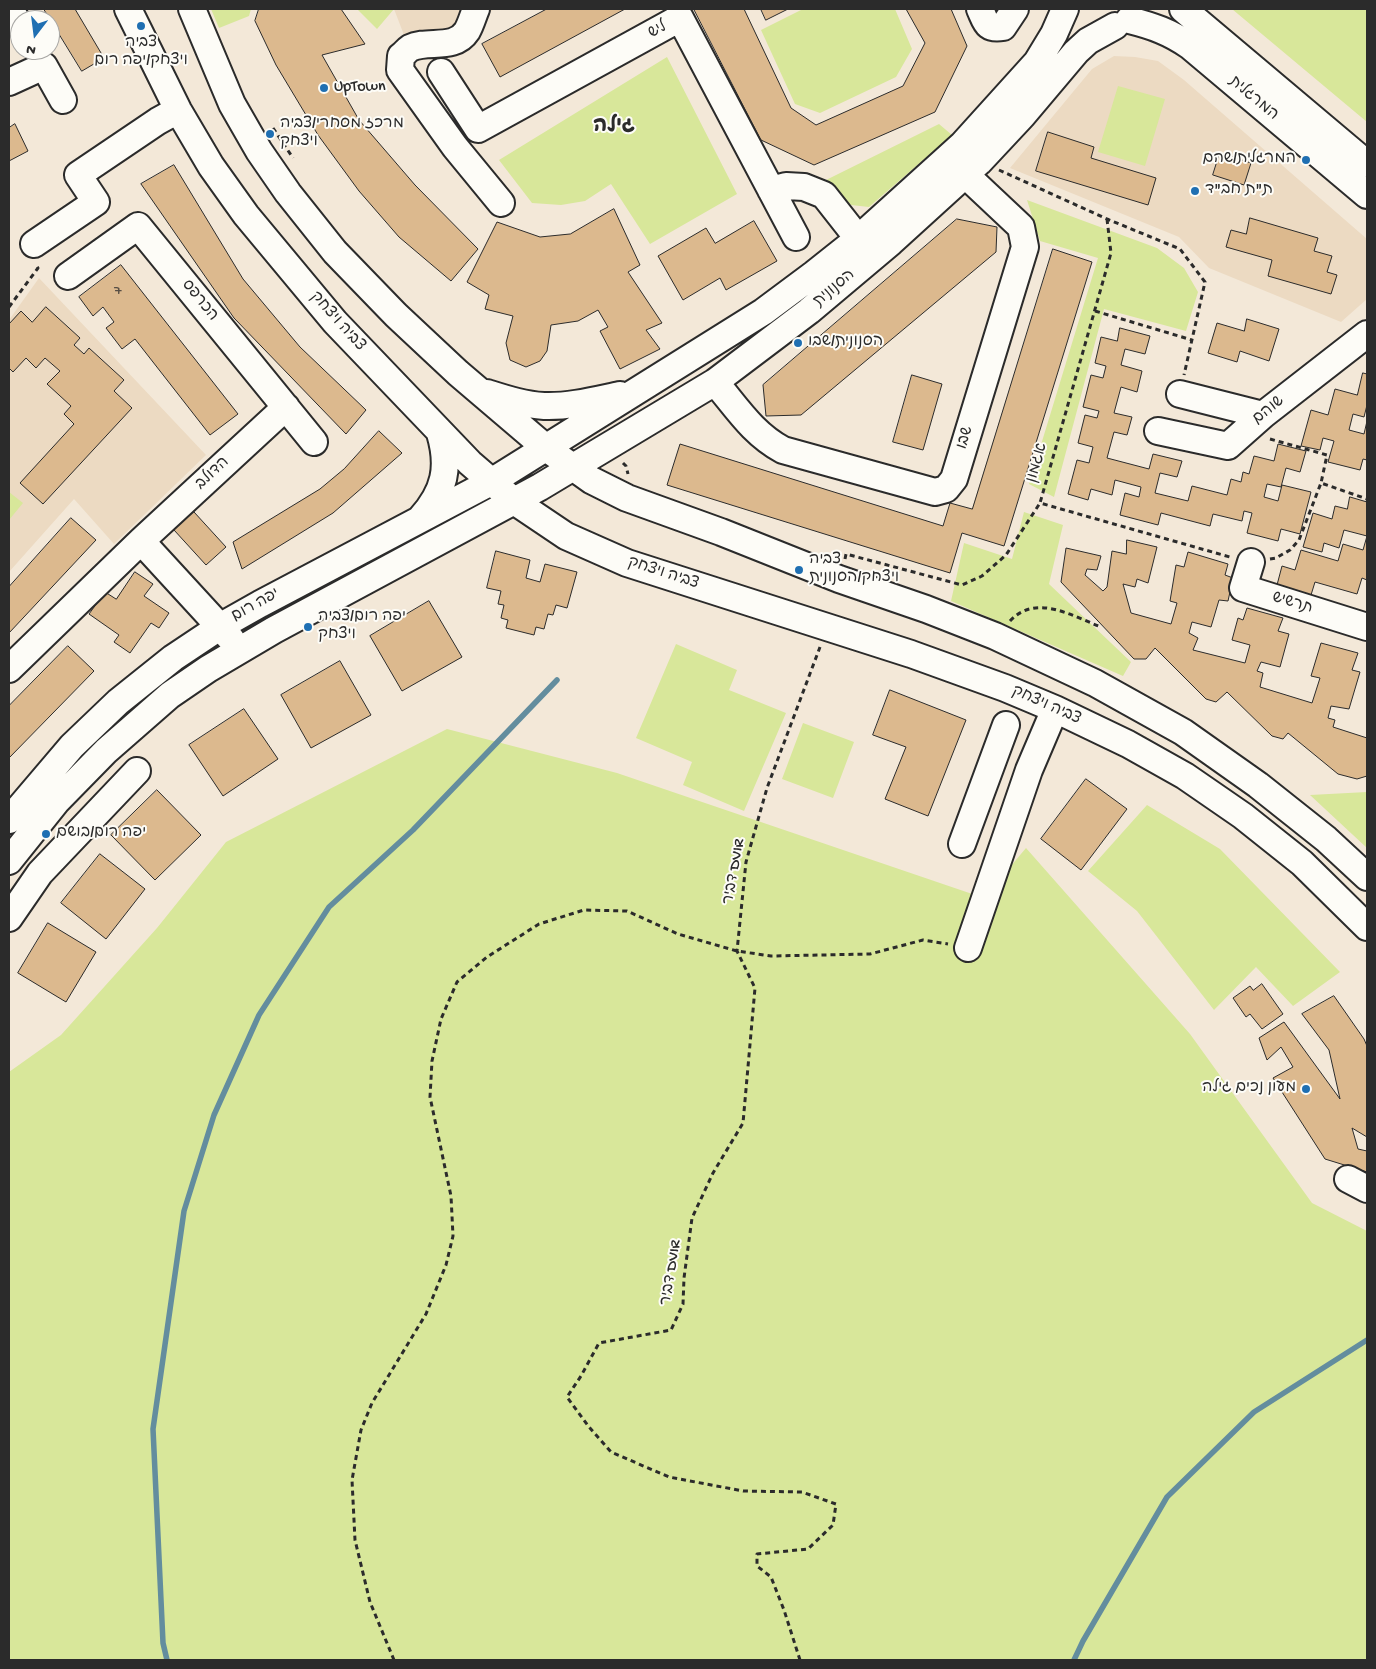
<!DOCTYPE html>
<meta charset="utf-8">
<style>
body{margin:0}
#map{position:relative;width:1376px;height:1669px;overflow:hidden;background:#f3e8d8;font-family:"Gochi Hand",sans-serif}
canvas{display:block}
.frame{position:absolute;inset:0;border:10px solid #2b2b2b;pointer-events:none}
.north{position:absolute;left:10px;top:10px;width:50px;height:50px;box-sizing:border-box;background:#fdfcf7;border:1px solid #a9a8a5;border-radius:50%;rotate:195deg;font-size:14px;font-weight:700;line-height:20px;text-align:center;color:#2b2b2b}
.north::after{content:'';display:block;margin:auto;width:18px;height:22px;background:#1f6fb2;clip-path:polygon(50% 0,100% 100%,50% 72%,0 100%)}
</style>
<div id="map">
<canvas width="1376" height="1669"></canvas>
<div class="frame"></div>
<div class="north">N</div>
</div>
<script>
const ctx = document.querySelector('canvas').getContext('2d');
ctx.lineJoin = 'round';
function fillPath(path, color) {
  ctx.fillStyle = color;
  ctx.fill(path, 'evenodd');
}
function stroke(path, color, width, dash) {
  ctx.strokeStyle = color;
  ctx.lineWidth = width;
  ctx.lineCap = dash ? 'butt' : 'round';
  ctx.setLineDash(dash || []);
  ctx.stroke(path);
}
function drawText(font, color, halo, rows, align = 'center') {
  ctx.font = font + ' "Gochi Hand","Playpen Sans Hebrew",sans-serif';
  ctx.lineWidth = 4;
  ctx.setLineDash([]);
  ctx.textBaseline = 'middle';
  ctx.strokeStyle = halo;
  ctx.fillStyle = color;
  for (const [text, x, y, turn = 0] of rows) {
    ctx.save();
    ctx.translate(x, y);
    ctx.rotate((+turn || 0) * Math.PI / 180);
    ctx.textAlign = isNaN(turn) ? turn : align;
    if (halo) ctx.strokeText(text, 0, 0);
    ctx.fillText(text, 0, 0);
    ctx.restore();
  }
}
const built = new Path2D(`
 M394,9H494L468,30L409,48Z
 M1114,56L1135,57L1158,61L1184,80L1367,239V299L1341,322L1209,268L1179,237L1010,168L1092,69Z
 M39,278L206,455L114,544L74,499L9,572V320Z`);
const green = new Path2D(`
 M211,9H251L249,16L219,28Z
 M357,9H394L377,29Z
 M803,9H895L912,49L896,77L820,113L795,104L761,30Z
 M1232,9H1367V122Z
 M667,57L737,194L650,244L611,184L585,201L561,205L532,203L499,160Z
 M1118,86L1165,99L1145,166L1098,152Z
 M939,124L952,135L869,207L851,205L824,181Z
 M1027,200L1157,248L1184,268L1198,292L1186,331L1104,309L1054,497L1029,484L1098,258L1040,241Z
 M9,492L23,503L9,520Z
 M1024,512L1063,525L1049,584L1131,662L1123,676L951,601L964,543L1012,559Z
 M676,644L737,670L729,690L786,713L744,811L683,785L692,762L636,738Z
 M803,723L854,742L833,798L782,779Z
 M447,729L617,773L984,898L1026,848L1190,1034L1312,1203L1367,1231V1660H9V1072L61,1035L157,928L226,842Z
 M1367,792V848L1310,795Z
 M1147,805L1220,849L1340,972L1293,1006L1256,967L1214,1010L1137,911L1088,871Z`);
const stream = new Path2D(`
 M167,1660L163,1643L153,1429L184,1211L214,1115L259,1015L329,907L413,830L557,680
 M1074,1660L1083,1641L1167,1497L1254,1412L1367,1340`);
const building = new Path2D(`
 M44,9H75L104,58L82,71Z
 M259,9H341L365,44L322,55L359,120L415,185L478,249L451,281L399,237L359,191L318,135L276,65L255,21Z
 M547,9H625L500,77L482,44Z
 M694,9H744L791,108L816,125L903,86L925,43L906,9H951L967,46L935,112L814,165L761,140Z
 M761,9H788L766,20Z
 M15,124L28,151L9,161V128Z
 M1048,132L1094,147L1091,158L1156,178L1148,205L1036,171Z
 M1220,153L1251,163L1244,185L1213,175Z
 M174,165L243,279L300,347L366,410L346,434L234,318L141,184Z
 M614,209L640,265L628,272L662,323L646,330L660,349L620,369L600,331L608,327L598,310L578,321L551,325L547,351L540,361L526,367L510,360L506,343L513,316L485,309L489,295L467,282L497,222L540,237L570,234Z
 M1250,218L1318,238L1314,251L1332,256L1327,272L1337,275L1331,294L1268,276L1272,260L1226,247L1231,230L1246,234Z
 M957,219L997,227L996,252L801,415L766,416L763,385Z
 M754,221L777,261L726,290L720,278L683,300L658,256L706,228L715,243Z
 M1053,249L1092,262L1004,546L962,533L950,573L667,485L680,444L943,526L950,503L972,509Z
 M121,265L238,414L210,435L135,339L122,349L106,328L114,322L103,307L93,316L79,297Z
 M46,307L80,338L74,345L84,354L89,348L124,380L114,391L132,408L43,504L20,483L74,424L64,414L71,406L47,384L60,371L45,358L36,368L26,358L13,372L9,368V324L21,311L32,322Z
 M1247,319L1279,329L1269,361L1240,351L1237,362L1208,353L1217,323L1244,331Z
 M1120,328L1150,336L1145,354L1125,349L1121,365L1142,371L1137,392L1121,387L1114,413L1132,417L1127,435L1114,432L1107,458L1149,469L1153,454L1182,461L1177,477L1160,473L1155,493L1188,501L1192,486L1227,495L1231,479L1241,482L1243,472L1249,474L1254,456L1274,461L1278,444L1306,451L1300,472L1286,468L1281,487L1267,484L1264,497L1278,501L1282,485L1311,492L1300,534L1281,529L1278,541L1247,533L1252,513L1244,511L1242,521L1213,514L1210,526L1161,513L1158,525L1120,515L1125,493L1139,497L1141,487L1115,480L1112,495L1091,489L1088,500L1068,494L1077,460L1089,463L1093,447L1078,443L1085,415L1097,418L1099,411L1083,407L1091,375L1103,378L1106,366L1095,363L1101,337L1117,341Z
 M1363,373L1367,374V405L1364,417L1353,414L1349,430L1364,434L1367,421V460L1363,459L1360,470L1328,462L1334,441L1323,438L1320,450L1301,446L1311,410L1328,415L1335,389L1357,395Z
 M912,375L942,384L923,450L893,442Z
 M379,431L402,453L333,513L242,569L233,542L320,489L344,469Z
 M1350,497L1367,502V580L1362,578L1357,594L1315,582L1311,595L1277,585L1282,566L1295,570L1301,550L1338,561L1343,544L1363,550L1367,536L1344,530L1339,548L1324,543L1322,552L1303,547L1313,513L1332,519L1335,506L1347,509Z
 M194,512L226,547L206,565L174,530Z
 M71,518L96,540L9,633V587Z
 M1127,540L1157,547L1148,583L1137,579L1135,587L1123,584L1131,613L1171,624L1177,603L1170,601L1176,565L1184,567L1188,552L1228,564L1225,575L1233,578L1228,601L1219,600L1211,627L1192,622L1189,633L1198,638L1193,650L1245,663L1250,645L1232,640L1238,618L1243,620L1247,608L1283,618L1278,631L1289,634L1280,667L1261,662L1257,671L1263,673L1260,687L1312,703L1320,678L1311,676L1321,643L1358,653L1352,670L1360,672L1349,709L1331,706L1328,718L1335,720L1333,727L1367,738V776L1357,779L1338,774L1288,733L1283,739L1272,736L1227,692L1216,702L1206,699L1155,648L1146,659H1134L1061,582L1066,548L1101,556L1097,570L1087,569L1085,575L1103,591L1107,587L1112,551L1126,554Z
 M496,551L530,560L526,578L540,582L545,564L577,572L567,608L556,605L553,615L548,614L544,629L536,627L534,635L506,628L508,620L501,618L504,605L498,604L501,591L487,588Z
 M135,572L153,584L144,596L169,613L159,628L151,623L130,653L114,642L119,635L89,614L105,592L116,599Z
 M429,601L462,657L402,691L370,636Z
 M68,646L94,671L9,758V706Z
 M340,661L371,715L311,748L281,695Z
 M890,690L966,720L928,816L885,799L906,747L873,735Z
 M244,709L278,759L223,796L189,745Z
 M1086,779L1127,809L1081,870L1041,839Z
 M157,790L201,835L155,880L111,835Z
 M100,854L145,889L106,939L61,903Z
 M48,923L96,952L66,1002L18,973Z
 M1262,984L1283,1014L1262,1029L1250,1014L1246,1017L1233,998L1250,986L1253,990Z
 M1334,996L1364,1039L1367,1046V1137L1352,1128L1358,1149L1367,1151V1172L1325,1159L1273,1078L1293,1067L1281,1047L1267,1060L1259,1038L1284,1022L1340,1099L1329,1050L1302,1014Z`);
const path = new Path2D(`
 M273,128L293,158
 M999,170L1107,219L1180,249L1205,282L1184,375
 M1107,219L1111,253L1040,503L1230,557
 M9,307L38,268L36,265
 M1095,311L1192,340
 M1270,439L1327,455L1321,483
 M623,463L626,466L628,474
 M845,559L846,554L962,585L982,576L1006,555L1040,503
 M1270,559L1276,558L1290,550L1299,540L1321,483L1367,499
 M1010,621C1036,593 1072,616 1101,627
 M394,1660L370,1602L355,1540L352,1480L361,1430L372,1403L426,1314L446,1265L453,1236L451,1196L430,1097L432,1061L441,1019L457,982L487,957L539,924L584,910L627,911L678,934L737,951L771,956L870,954L923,940L948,944
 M800,1660L784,1610L771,1577L757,1566V1554L808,1549L833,1525L836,1504L802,1492L743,1491L669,1477L611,1452L589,1427L567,1397L581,1376L599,1343L671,1330L683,1304L684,1278L692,1218L713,1173L743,1123L755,988L737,951L746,862L767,788L820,647`);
const minor = new Path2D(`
 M10,9L20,26
 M128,9L178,110L211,166L246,215L335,322L470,463L514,501L566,536L627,563L911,654L1005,688L1055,709L1128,744L1185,776L1243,816L1302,863L1367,927
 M192,9L232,104L259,151L288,193L335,252L396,315L458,373L546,448L591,480L627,498L721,532L839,579L926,609L995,636L1095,683L1183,732L1258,785L1326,839L1367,877
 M476,9C473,16 471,24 467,31C454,51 428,39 410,48C407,50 404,54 401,56L400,70L455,147L501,203
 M980,9C986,22 986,30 1003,27L1015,9
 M1183,9L1367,164
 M1129,20C1153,26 1170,32 1190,46L1367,195
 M441,72L478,129L680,18L796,237
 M9,82L44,66L63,100
 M771,190L786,186L804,187L824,195L868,251
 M34,244L96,202L78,175L158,121L178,110
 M68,276L138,226L314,442
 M715,382C737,408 753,434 783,450L935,492L946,489L954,479L1025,247L1021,227L954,164
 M487,393C506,399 524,405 544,406C569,407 596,400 620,395
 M1180,394L1263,415
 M1158,431L1228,446L1263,415L1367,334
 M421,518C445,491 450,467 440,433
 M141,541L231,639
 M1251,562L1243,588L1367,627
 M9,669L141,541L286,407
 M9,820L72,746L118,702L173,658L221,626L260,604L491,482L763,312L814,274L858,239L962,145L1037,62L1054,34L1065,9
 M962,844L1006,725
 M9,861L57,801L106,751L170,695L208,669L274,630L540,487L715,382L809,311L891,242L979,162L1022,116L1076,52L1088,41L1115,26
 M9,918L40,873L137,771
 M968,948L1029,770L1055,709
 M1348,1179L1367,1189`);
const markers = [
 [141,26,5,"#1f6fb2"],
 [324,88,5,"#1f6fb2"],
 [270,134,5,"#1f6fb2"],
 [1306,160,5,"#1f6fb2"],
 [1195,191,5,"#1f6fb2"],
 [798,343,5,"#1f6fb2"],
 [799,570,5,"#1f6fb2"],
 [308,627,5,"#1f6fb2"],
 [46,834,5,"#1f6fb2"],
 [1306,1089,5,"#1f6fb2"]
];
const numberNames = [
 ["7",118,292]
];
const streetNames = [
 ["ליש",658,31,-29],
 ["המרגלית",1253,99,40],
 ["הסנונית",835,289,-40],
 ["הכרפס",199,301,51],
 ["צביה ויצחק",337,322,48],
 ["שוהם",1269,411,-39],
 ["שבו",966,438,-73],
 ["אגמון",1038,463,-74],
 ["הדולב",213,474,-43],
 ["צביה ויצחק",663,574,18],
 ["תרשיש",1292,604,17],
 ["יפה רום",256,606,-29],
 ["צביה ויצחק",1046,706,24],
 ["דביר DVIR",735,872,-80],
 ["דביר DVIR",672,1273,-81]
];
const poiNames = [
 ["צביה",141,44,"center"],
 ["ויצחק/יפה רום",141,62,"center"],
 ["UpTown",334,88],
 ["מרכז מסחרי/צביה",280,125],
 ["ויצחק",280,143],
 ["המרגלית/שהם",1296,160,"right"],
 ["ת\"ת חב\"ד",1205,191],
 ["הסנונית/שבו",808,343],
 ["צביה",809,561],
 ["ויצחק/הסנונית",809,579],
 ["יפה רום/צביה",318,618],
 ["ויצחק",318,636],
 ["יפה רום/בושם",56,834],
 ["מעון נכים גילה",1296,1089,"right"]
];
const districtNames = [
 ["גילה",614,128]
];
fillPath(built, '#ecdac2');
fillPath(green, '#d8e79a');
stroke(stream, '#638d9e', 5.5);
fillPath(building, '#dcb98e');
stroke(building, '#2b2b2b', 1);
stroke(minor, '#2b2b2b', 30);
stroke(path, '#2b2b2b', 3, [5, 4]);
stroke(minor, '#fdfcf7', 26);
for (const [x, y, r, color] of markers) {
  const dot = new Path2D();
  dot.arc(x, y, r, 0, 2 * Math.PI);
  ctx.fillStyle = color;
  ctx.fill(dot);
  stroke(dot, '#fdfcf7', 2);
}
drawText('14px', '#574e44', null, numberNames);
drawText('16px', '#2b2b2b', '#fdfcf7', streetNames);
drawText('16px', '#2b2b2b', '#fdfcf7', poiNames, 'left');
drawText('bold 21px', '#2b2b2b', '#fdfcf7', districtNames);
</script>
